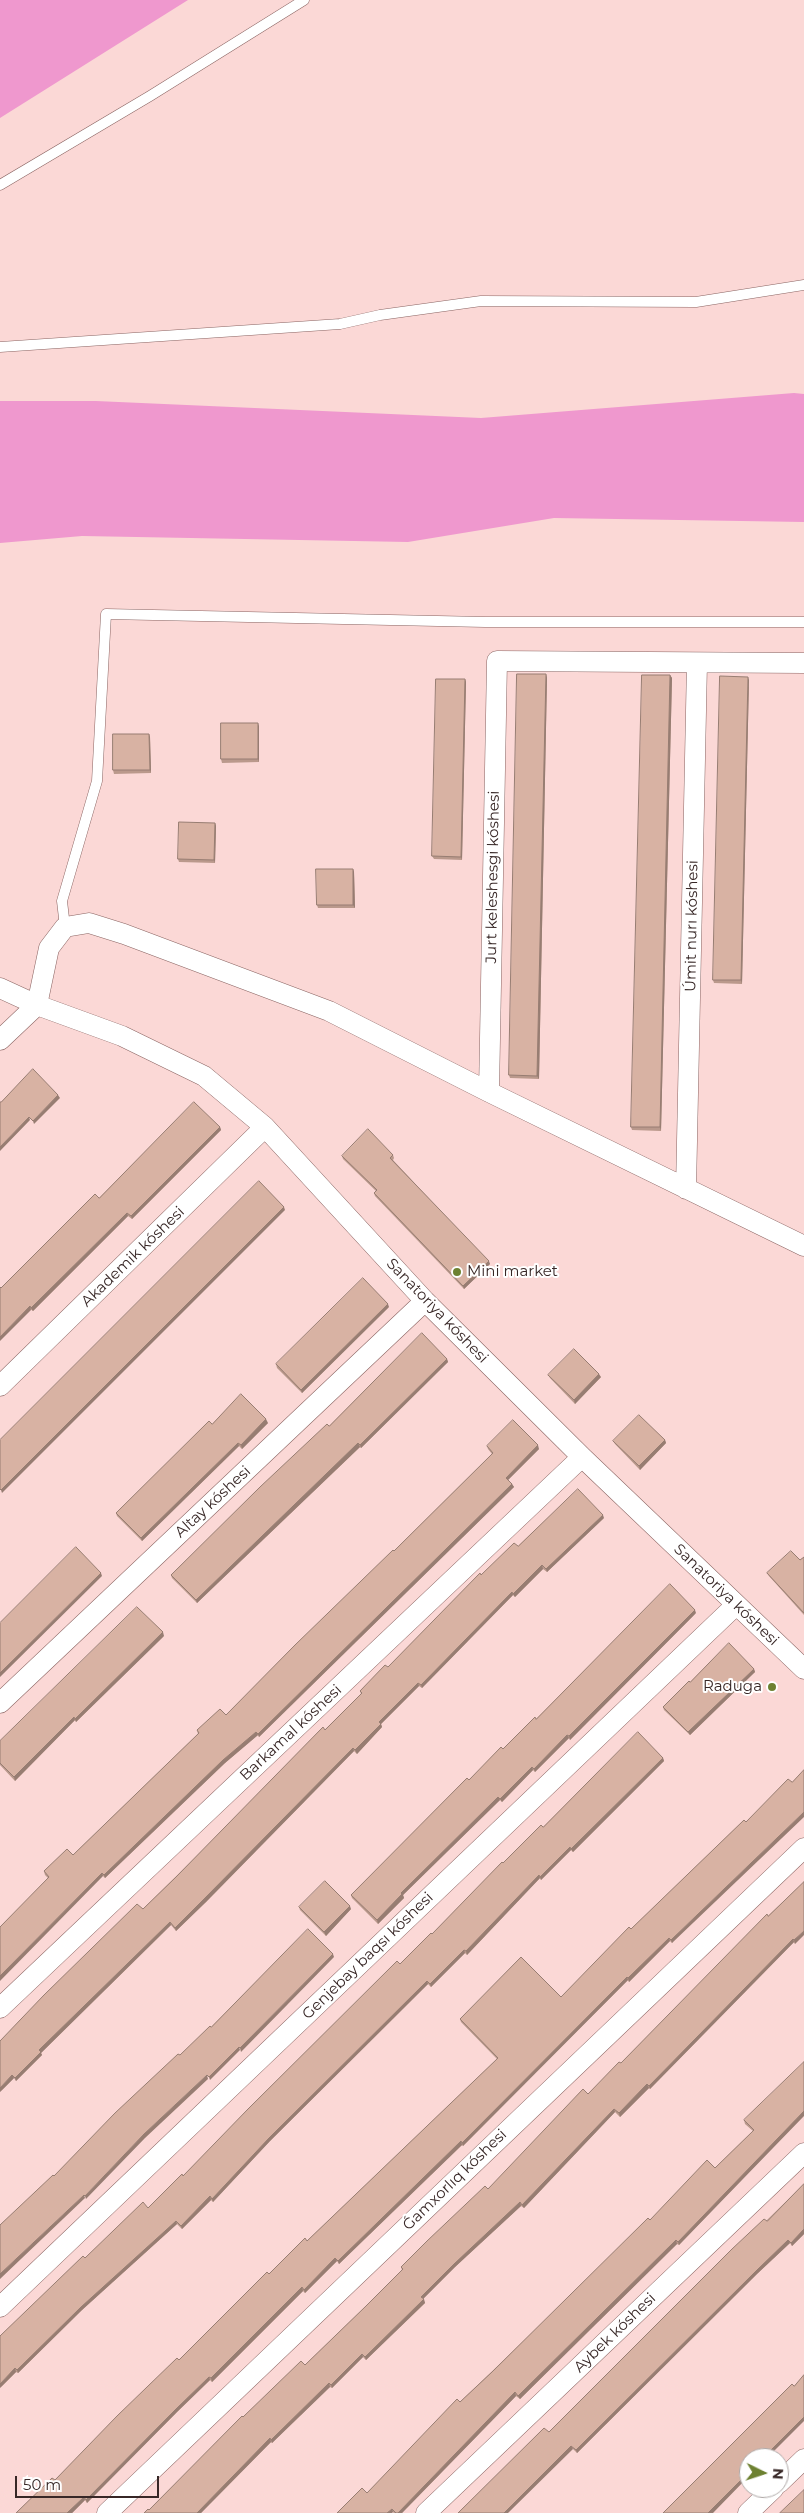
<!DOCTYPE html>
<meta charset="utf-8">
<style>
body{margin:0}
#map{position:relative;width:804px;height:2513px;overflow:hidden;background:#fbd8d6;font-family:Montserrat,sans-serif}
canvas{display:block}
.north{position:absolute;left:739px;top:2448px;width:50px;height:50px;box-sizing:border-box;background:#fff;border:1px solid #afa9a8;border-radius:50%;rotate:94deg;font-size:14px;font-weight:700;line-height:20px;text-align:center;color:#372726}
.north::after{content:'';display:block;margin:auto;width:18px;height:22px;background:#6d8131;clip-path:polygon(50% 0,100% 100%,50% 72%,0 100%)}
.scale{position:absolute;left:15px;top:2476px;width:144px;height:22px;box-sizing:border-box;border:2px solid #372726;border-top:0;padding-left:6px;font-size:15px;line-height:18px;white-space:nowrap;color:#372726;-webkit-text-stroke:4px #fff;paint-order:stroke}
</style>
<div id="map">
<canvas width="804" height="2513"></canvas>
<div class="north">N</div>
<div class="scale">50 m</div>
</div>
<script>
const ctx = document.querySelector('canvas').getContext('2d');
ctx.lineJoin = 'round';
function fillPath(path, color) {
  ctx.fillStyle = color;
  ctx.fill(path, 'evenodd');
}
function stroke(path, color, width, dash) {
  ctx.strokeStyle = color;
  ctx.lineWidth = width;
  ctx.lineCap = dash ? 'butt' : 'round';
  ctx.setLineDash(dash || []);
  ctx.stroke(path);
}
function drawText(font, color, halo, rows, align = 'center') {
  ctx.font = font + ' Montserrat,sans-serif';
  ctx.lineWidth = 4;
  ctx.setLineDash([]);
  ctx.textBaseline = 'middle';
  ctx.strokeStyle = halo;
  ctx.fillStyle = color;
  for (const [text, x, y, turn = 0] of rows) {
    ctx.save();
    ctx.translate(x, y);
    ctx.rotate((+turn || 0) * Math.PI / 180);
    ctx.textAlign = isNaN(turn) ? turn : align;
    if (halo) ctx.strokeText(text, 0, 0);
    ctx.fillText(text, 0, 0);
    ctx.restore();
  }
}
const water = new Path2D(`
 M0,0H188L0,118Z
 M794,393L804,394V522L554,518L408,542L82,536L0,543V401H96L481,418Z`);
const lane = new Path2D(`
 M0,185L150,96L304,0
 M0,347L340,324L380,315L481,301L696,302L804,285
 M65,927L62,901L97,781L106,614L485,622H804`);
const street = new Path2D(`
 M0,988L37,1005L122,1036L204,1076L265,1127L425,1301L582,1457L804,1669
 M37,1005L49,948L65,927L89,923L124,934L329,1011L489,1092L804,1246
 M0,1040L37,1005
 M489,1092L497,661L804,663
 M686,1189L697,663
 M0,1386L265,1127
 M0,1703L425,1301
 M0,2008L582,1457
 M0,2307L736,1605
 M779,2483L804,2459
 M107,2513L804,1848
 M426,2513L804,2153
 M748,2513L774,2488`);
const wall = new Path2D(`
 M546,674L547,678L539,1079L510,1078L509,1075Z
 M670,675L672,678L661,1131L632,1130L631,1127Z
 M465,679L466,682L462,860L434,859L432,856Z
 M749,680L742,984L714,983L713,980Z
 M259,726V762L222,763L221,759Z
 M149,734L150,737L151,773L114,774L113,770Z
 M215,823L216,826L215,863L179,862L178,859Z
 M353,869L354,872L355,908H318L317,905Z
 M220,1127L221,1130L132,1219L128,1216L33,1311L1,1288L99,1198Z
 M393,1155L394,1158L393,1160L490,1264L464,1289L375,1196L374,1193L376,1191L343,1159L342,1156Z
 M389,1307L302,1393L277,1368L276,1364Z
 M447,1359L448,1362L361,1448L360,1447L197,1603L172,1578L171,1575L329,1426Z
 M548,1375L601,1377L575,1404L550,1378Z
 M268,1423L242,1449L239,1446L142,1541L117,1516L116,1513L212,1424Z
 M665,1440L666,1443L640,1470L615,1444L613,1441Z
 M487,1446L539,1449L508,1480L512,1484L514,1487L259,1737L258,1735L225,1763L105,1878L103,1876L48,1878L45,1875L44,1871L73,1855L198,1734L197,1730L226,1715L394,1551L492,1454L488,1449Z
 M604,1518L547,1572L543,1569L515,1597L513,1595L422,1688L419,1686L381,1724L382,1727L357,1754L354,1751L206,1902L176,1931L171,1925L41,2053L42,2055L16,2081L14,2078L0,2092L143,1909L361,1694L360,1691L388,1667L481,1575L518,1546Z
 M804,1557V1615L769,1576L767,1573L800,1560Z
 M696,1613L570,1740L569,1738L535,1772L533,1770L502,1802L500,1800L403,1895L404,1898L378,1924L352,1898L351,1895L469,1780L536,1719Z
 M164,1636L76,1722L75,1720L15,1781L0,1765V1741Z
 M754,1669L755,1672L690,1735L664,1710L663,1707Z
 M663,1758L664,1761L573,1852L571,1850L541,1880L540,1878L467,1955L465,1953L431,1987L428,1984L270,2141L213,2202L211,2200L182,2229L177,2224L82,2310L18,2373L16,2372L0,2388L85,2258L148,2208L183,2176L400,1964L432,1934L503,1863L543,1827Z
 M744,1820L672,1943L670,1941L629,1982L628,1980L463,2146L462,2145L339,2264L337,2261L305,2293L303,2291L212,2382L210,2380L177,2412L87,2503L85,2500L72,2513H16L55,2480L179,2360L269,2274L307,2241L497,2059L461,2022L460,2019L561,1997Z
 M804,1882L795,1944L794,1942L650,2089L649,2088L620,2117L615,2112L524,2208L521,2206L455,2267L423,2299L425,2303L366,2360L363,2357L332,2388L330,2387L272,2443L271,2442L201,2513H144L149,2510L243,2417L305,2365L366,2306L402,2270L401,2267L488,2189L588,2094L621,2063L768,1916Z
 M299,1907L351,1909L326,1936L300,1910Z
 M744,2120H799L679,2245L677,2244L520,2399L516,2396L402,2513H394L367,2493L460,2402L650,2220L715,2168L753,2131L745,2124Z
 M804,2184V2234L792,2246L790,2243L758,2273L577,2453L573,2449L549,2432Z`);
const shadedWall = new Path2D(`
 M546,674L547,678L539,1079L537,1076Z
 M670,675L672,678L661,1131L660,1127Z
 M748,677L749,680L742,984L741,980Z
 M465,679L466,682L462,860L461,857Z
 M258,723L259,726V762L258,759Z
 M149,734L150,737L151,773L150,770Z
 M215,823L216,826L215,863L214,860Z
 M353,869L354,872L355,908L353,905Z
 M58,1095L60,1098L34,1124L33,1121Z
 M29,1117L30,1120L0,1151V1147Z
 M220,1127L221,1130L132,1219L131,1216Z
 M284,1207L285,1210L2,1493L1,1490Z
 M127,1213L128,1216L33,1311L31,1308Z
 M489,1261L490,1264L464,1289L463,1286Z
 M388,1304L389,1307L302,1393L301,1390Z
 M30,1306L31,1310L0,1341V1337Z
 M447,1359L448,1362L361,1448L360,1445Z
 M599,1374L601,1377L575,1404L574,1400Z
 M266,1419L268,1423L242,1449L241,1445Z
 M665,1440L666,1443L640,1470L639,1466Z
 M238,1443L239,1446L142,1541L141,1538Z
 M358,1443L360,1447L197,1603L196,1600Z
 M538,1445L539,1449L507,1481L506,1478Z
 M512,1484L514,1487L259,1737L258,1734Z
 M603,1515L604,1518L547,1572L546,1569Z
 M542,1565L543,1569L515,1597L513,1594Z
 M101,1573L102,1576L0,1677V1673Z
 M512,1592L513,1595L422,1688L421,1685Z
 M695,1610L696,1613L570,1740L569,1736Z
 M163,1632L164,1636L76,1722L75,1719Z
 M754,1669L755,1672L690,1735L688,1732Z
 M418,1683L419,1686L380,1725L379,1722Z
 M74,1717L75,1720L15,1781L14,1777Z
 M381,1724L382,1727L357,1754L355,1750Z
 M256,1732L258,1735L225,1763L105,1878L104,1875L223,1760Z
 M567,1735L569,1738L535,1772L534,1769Z
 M353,1748L354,1751L206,1902L176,1931L175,1928Z
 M663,1758L664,1761L573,1852L571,1849Z
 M532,1767L533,1770L502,1802L500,1799Z
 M498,1797L500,1800L403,1895L404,1898L378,1924L377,1920L401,1893Z
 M804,1812V1817L672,1943L671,1940Z
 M570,1847L571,1850L541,1880L540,1877Z
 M102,1873L103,1876L0,1981V1976Z
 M539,1875L540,1878L467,1955L466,1951Z
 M350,1906L351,1909L326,1936L324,1932Z
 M170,1922L171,1925L41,2053L42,2055L16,2081L15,2078L39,2050Z
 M804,1931V1935L795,1944L794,1940Z
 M669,1938L670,1941L629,1982L628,1978Z
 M793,1939L794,1942L650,2089L649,2086Z
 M464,1950L465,1953L431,1987L430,1984Z
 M333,1954L334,1957L241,2052L240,2048Z
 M627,1977L628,1980L463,2146L462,2143Z
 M427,1981L428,1984L270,2141L213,2202L212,2199L269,2138Z
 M239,2047L240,2050L210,2080L209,2077Z
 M12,2075L14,2078L0,2092V2088Z
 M207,2075L208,2079L145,2138L86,2199L85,2196L144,2134Z
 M647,2084L649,2088L620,2117L619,2113Z
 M614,2109L615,2112L524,2208L522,2205Z
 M804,2111V2116L679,2245L678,2242Z
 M461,2141L462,2145L339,2264L338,2261Z
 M84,2195L85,2198L0,2279V2274Z
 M210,2196L211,2200L182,2229L181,2226Z
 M520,2202L521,2206L455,2267L422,2300L421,2297L454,2264Z
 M176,2221L177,2224L82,2310L18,2373L17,2370L81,2307Z
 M804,2229V2234L792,2246L791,2243Z
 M676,2240L677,2244L520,2399L518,2396Z
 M788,2240L790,2243L758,2273L577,2453L576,2450L757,2270Z
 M335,2258L337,2261L305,2293L304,2290Z
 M302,2287L303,2291L212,2382L211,2378Z
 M424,2299L425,2303L366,2360L365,2357Z
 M362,2354L363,2357L332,2388L331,2385Z
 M15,2368L16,2372L0,2388V2384Z
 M209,2377L210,2380L177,2412L87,2503L86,2500L176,2409Z
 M329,2383L330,2387L272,2443L271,2440Z
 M515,2392L516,2396L402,2513H398Z
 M804,2417V2421L767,2458H763Z
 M270,2438L271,2442L201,2513H197Z
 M571,2446L573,2449L508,2513H504Z
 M749,2472V2476L713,2513H708Z
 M84,2497L85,2500L72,2513H67Z
 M392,2509L393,2512L392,2513H387Z`);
const building = new Path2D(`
 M517,674H546L537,1076L509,1075Z
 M642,675H670L660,1127H631Z
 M720,676L748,677L741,980H713Z
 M436,679H465L461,857L432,856Z
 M221,723H258V759H221Z
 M113,734H149L150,770H113Z
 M179,822L215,823L214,860L178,859Z
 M316,869H353V905H317Z
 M33,1069L58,1095L33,1121L29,1117L0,1147V1102H1Z
 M194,1102L220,1127L131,1216L127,1213L31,1308L30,1306L0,1337V1287L1,1288L95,1194L99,1198Z
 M368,1129L393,1155L390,1158L489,1261L463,1286L374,1193L377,1190L342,1156Z
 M259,1181L284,1207L1,1490L0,1489V1440Z
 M363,1278L388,1304L301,1390L276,1364Z
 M422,1333L447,1359L360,1445L358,1443L196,1600L171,1575L260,1487L327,1424L329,1426Z
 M574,1349L599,1374L574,1400L548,1375Z
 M241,1394L266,1419L241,1445L238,1443L141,1538L116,1513L209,1421L212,1424Z
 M639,1415L665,1440L639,1466L613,1441Z
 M513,1420L538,1445L506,1478L512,1484L258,1734L256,1732L223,1760L104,1875L102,1873L0,1976V1927L49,1877L44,1871L67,1849L73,1855L199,1733L197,1730L220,1709L226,1715L295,1645L393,1550L394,1551L493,1453L487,1446Z
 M578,1489L603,1515L546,1569L542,1565L513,1594L512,1592L421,1685L418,1683L379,1722L381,1724L355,1750L353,1748L205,1898L175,1928L170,1922L39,2050L41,2052L15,2078L12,2075L0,2088V2041L44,1995L137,1904L143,1909L176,1877L323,1727L325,1730L362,1693L360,1691L385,1665L388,1667L480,1573L481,1575L514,1543L518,1546Z
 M76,1547L101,1573L0,1673V1623Z
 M791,1551L800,1560L804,1557V1613L767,1573Z
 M670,1584L695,1610L569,1736L567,1735L534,1769L532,1767L500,1799L498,1797L401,1893L402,1894L377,1920L351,1895L467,1778L469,1780L501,1747L503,1749L535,1717L536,1719Z
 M137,1607L163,1632L75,1719L74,1717L14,1777L0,1763V1741Z
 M729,1643L754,1669L688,1732L663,1707L689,1681L690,1682Z
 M638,1732L663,1758L571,1849L570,1847L540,1877L539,1875L466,1951L464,1950L430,1984L427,1981L269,2138L212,2199L210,2196L181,2226L176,2221L81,2307L17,2370L15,2368L0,2384V2336L83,2256L85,2258L143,2202L148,2208L182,2174L183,2176L248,2109L397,1961L400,1964L431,1933L432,1934L502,1862L503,1863L541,1825L543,1827Z
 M804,1770V1812L671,1940L669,1938L628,1978L627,1977L462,2143L461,2141L338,2261L335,2258L304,2290L302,2287L211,2378L209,2377L176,2409L86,2500L84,2497L67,2513H16L52,2478L55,2480L117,2416L177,2358L179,2360L267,2272L269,2274L305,2238L307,2241L498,2058L460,2019L521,1957L561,1997L629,1927L631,1929L744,1820L746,1822L788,1779L792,1782Z
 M325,1881L350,1906L324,1932L299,1907Z
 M804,1882V1931L794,1940L793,1939L649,2086L647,2084L619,2113L614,2109L522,2205L520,2202L454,2264L421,2297L424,2299L365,2357L362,2354L331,2385L329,2383L271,2440L270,2438L197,2513H144L148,2509L149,2510L242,2416L243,2417L301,2361L305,2365L366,2306L403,2269L401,2267L427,2241L485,2186L488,2189L583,2089L588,2094L619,2062L621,2063L767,1914L768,1916Z
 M308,1929L333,1954L240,2048L239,2047L209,2077L207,2075L144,2134L85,2196L84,2195L0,2274V2225L53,2175L54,2176L115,2113L178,2054L180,2055L210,2026L211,2027Z
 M804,2062V2111L678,2242L676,2240L518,2396L515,2392L398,2513H396L392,2509L387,2513H337L362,2488L367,2493L457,2399L460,2402L492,2372L648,2218L650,2220L707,2160L715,2168L754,2130L744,2120Z
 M804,2184V2229L791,2243L788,2240L757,2270L576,2450L571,2446L504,2513H458L544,2428L549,2432L732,2249L764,2219L767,2221Z
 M804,2375V2417L763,2458H749V2472L708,2513H663L792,2384L794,2386Z
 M804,2490V2513H780Z`);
const markers = [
 [457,1272,5,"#6d8131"],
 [772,1687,5,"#6d8131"]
];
const streetNames = [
 ["Jurt keleshesgi kóshesi",493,877,-89],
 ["Úmit nurı kóshesi",692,926,-89],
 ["Akademik kóshesi",133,1257,-44],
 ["Sanatoriya kóshesi",437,1311,46],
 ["Altay kóshesi",213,1502,-43],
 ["Sanatoriya kóshesi",726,1595,44],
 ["Barkamal kóshesi",291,1733,-43],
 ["Genjebay baqsı kóshesi",368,1956,-44],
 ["Ǵamxorlıq kóshesi",455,2180,-44],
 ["Aybek kóshesi",615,2333,-44]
];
const poiNames = [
 ["Mini market",467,1272],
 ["Raduga",762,1687,"right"]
];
fillPath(water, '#ef98ce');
stroke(lane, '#8a6462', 11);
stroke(street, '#8a6462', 21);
stroke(lane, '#fff', 10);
stroke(street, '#fff', 20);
fillPath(wall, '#ba998c');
fillPath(shadedWall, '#977d72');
fillPath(building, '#d8b2a3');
stroke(building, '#977d72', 1);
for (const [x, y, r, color] of markers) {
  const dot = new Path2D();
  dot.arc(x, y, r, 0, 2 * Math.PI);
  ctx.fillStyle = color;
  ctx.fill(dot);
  stroke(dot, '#fff', 2);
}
drawText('15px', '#372726', '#fff', streetNames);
drawText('15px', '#372726', '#fff', poiNames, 'left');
</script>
